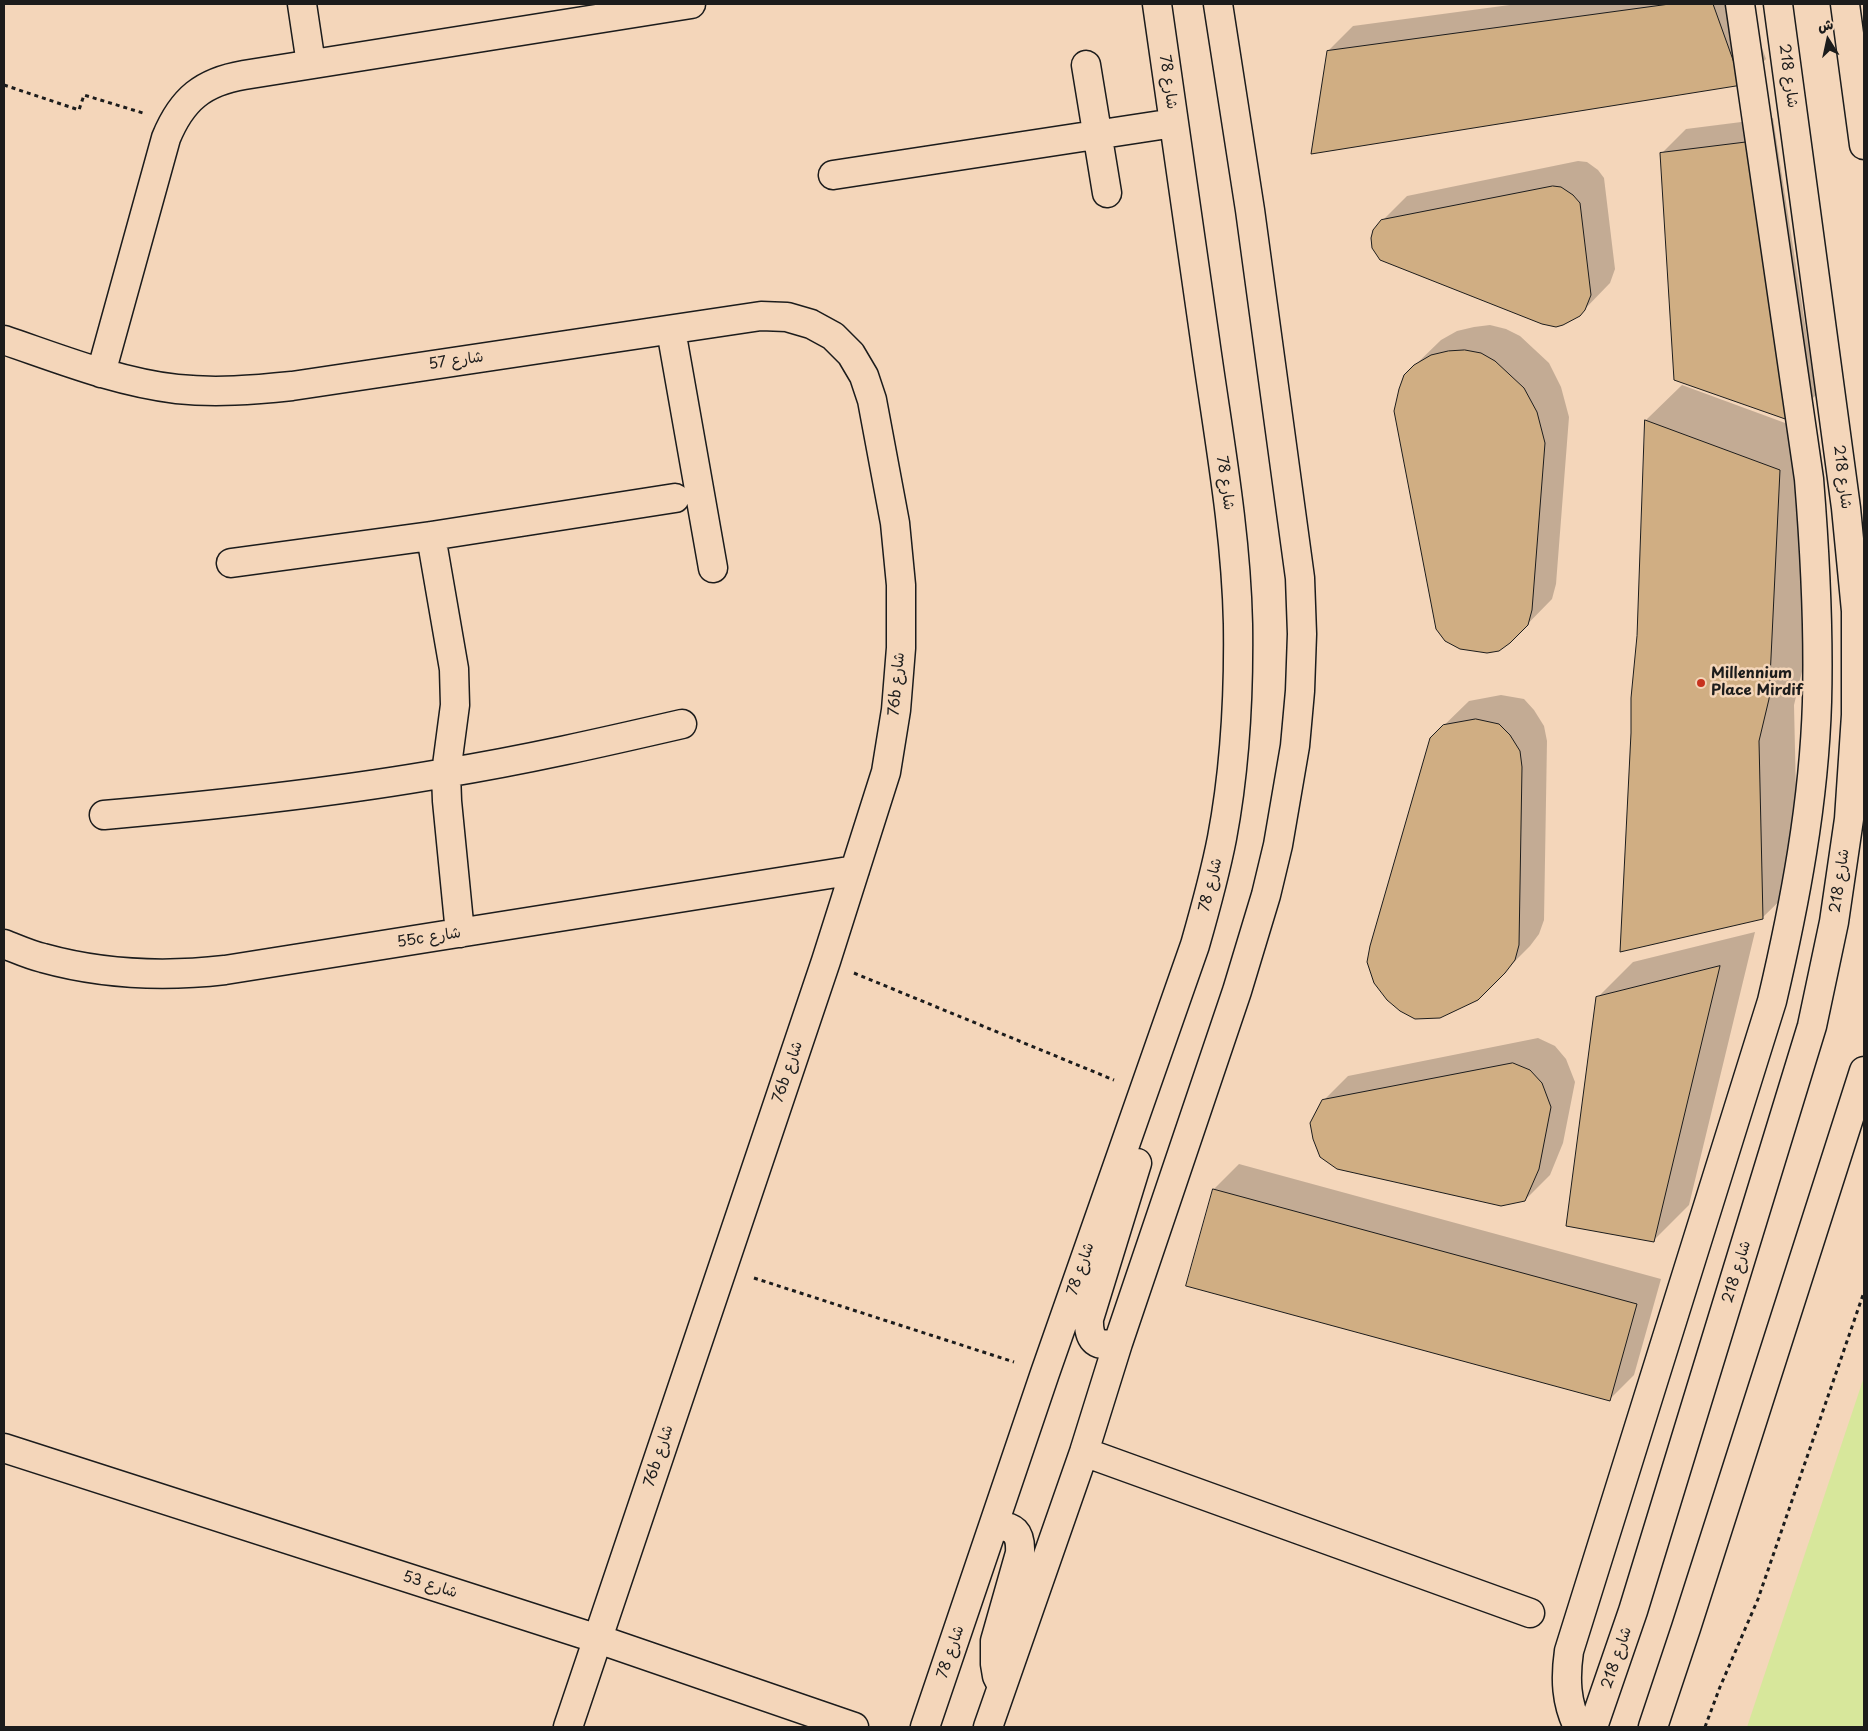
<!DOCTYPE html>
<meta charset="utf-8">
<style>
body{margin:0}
#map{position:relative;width:1868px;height:1731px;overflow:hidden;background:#f4d6ba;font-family:"Playpen Sans","Playpen Sans Arabic",sans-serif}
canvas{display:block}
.frame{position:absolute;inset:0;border:5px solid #1c1c1c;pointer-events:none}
.north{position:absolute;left:1803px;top:15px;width:50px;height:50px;-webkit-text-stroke:4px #f4d6ba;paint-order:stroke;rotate:350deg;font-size:14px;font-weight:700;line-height:20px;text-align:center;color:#1c1c1c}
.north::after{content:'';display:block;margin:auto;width:18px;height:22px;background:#1c1c1c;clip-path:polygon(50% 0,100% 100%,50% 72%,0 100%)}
</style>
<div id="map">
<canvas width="1868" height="1731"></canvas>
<div class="frame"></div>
<div class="north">ش</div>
</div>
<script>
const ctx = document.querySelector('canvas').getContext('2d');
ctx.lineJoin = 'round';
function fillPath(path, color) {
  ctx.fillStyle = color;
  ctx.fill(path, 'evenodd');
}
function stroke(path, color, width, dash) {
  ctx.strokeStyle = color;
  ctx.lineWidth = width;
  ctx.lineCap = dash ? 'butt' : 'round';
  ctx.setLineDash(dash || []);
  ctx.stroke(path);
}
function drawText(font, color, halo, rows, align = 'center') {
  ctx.font = font + ' "Playpen Sans","Playpen Sans Arabic",sans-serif';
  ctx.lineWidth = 5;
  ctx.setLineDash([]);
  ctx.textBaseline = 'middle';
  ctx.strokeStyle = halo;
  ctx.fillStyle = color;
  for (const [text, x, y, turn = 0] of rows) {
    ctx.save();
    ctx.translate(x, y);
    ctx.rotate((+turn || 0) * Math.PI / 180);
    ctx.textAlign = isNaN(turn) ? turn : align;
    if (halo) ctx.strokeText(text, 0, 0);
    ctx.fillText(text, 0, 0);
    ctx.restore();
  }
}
const green = new Path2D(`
 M1864,1377V1727H1747Z`);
const shadow = new Path2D(`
 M1517,4H1746L1766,59L1741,84L1328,51L1353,26Z
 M1773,118L1816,395L1791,419L1661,154L1686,129Z
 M1578,161L1587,162L1598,170L1604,178L1615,269L1610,283L1579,315L1382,221L1407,196Z
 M1490,325L1506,329L1520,336L1549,363L1561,387L1569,417L1556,584L1552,599L1509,643L1405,375L1441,340L1457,331L1474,327Z
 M1682,385L1815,434L1804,663L1794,705L1798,883L1762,918L1639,636L1646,420Z
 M1501,695L1524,699L1534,710L1544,726L1547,741L1544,920L1539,934L1530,946L1477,999L1431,738L1469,701Z
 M1755,932L1689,1205L1653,1241L1597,998L1633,962Z
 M1538,1038L1555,1046L1566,1059L1575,1082L1563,1143L1550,1175L1525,1200L1323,1101L1348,1076Z
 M1239,1164L1661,1279L1634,1375L1610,1399L1188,1285L1214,1189Z`);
const building = new Path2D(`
 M1670,4H1713L1742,85L1311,154L1327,51Z
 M1749,142L1791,421L1674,380L1660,153Z
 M1553,186L1561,187L1573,195L1580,203L1591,295L1585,310L1580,316L1563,325L1556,327L1542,324L1380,260L1372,248L1371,238L1373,230L1381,220Z
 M1465,350L1481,353L1495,361L1524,388L1537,412L1545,443L1532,610L1528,625L1510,643L1499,651L1487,653L1460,649L1445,641L1436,629L1394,411L1399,389L1404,375L1414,365L1431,355L1448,351Z
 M1645,420L1780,470L1769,699L1759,741L1763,919L1620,952L1631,733V698L1637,636Z
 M1476,719L1499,724L1510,735L1520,751L1522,767L1519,945L1515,960L1505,973L1478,1000L1440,1018L1415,1019L1400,1011L1387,1000L1374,983L1367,962L1370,946L1430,738L1443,725Z
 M1720,966L1654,1242L1566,1226L1596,997Z
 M1513,1063L1530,1070L1542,1083L1551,1107L1539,1169L1525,1201L1501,1206L1337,1169L1320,1157L1313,1139L1310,1123L1322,1100Z
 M1213,1189L1637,1304L1610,1401L1186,1286Z`);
const path = new Path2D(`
 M4,85L79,110L84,95L143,113
 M854,973L1114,1080
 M754,1278L1014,1362
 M1705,1727L1720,1687L1758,1599L1864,1292`);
const minor = new Path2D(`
 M302,4L311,64
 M1845,4L1864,145
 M1086,65L1107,193
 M833,175L1174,123
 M671,330L713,568
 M4,340C60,359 117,382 177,389C216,393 253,390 292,386L761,316L787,317L811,324L833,336L851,354L864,376L872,400L895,523L901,585V648L896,710L886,772L826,961L568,1727
 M101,373L166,138C182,99 203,82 244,75L691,4
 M431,536L454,669L455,705L446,773L447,801L460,933
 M231,563L431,536L675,498
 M104,815C218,805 332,793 445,773C525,760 604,742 682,724
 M4,944C17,949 30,955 43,958C104,975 163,977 225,970L855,870
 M1118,1343C1097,1348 1088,1341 1089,1319L1137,1163
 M4,1448L598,1639L854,1727
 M1084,1452L1530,1613
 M993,1527C1014,1524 1021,1533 1020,1553L995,1641V1664L997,1676L1002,1686
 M925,1727L1045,1373L1195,945C1205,910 1215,874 1222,838C1235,769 1239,695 1238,624C1236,529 1218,434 1205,340C1189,228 1173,116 1157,4
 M988,1727L1084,1452L1118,1343L1237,991L1266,895L1278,845L1295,746L1300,691L1302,634L1300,578L1250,210L1218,4
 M1578,1727C1566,1702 1565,1679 1569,1651L1772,1001C1795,903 1814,803 1817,702C1819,627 1815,553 1809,479L1740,4
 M1593,1727L1633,1611L1812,1026L1834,922L1849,819L1856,715V611L1846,508L1778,4
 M1653,1727L1686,1628L1864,1071`);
const markers = [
 [1701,683,5,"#c8321e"]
];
const streetNames = [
 ["شارع 218",1788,76,82],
 ["شارع 78",1168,82,82],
 ["شارع 57",456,361,-8],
 ["شارع 218",1842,477,83],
 ["شارع 78",1225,483,82],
 ["76b شارع",897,684,-85],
 ["شارع 218",1840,881,-82],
 ["شارع 78",1211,885,-76],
 ["55c شارع",429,938,-9],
 ["76b شارع",788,1072,-71],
 ["شارع 78",1081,1269,-71],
 ["شارع 218",1737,1272,-73],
 ["76b شارع",659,1456,-72],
 ["شارع 53",430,1585,18],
 ["شارع 78",951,1652,-71],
 ["شارع 218",1617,1658,-71]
];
const poiNames = [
 ["Millennium",1711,674],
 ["Place Mirdif",1711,691]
];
fillPath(green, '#d7e79b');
fillPath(shadow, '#0003');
fillPath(building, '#d0ae83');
stroke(building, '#1c1c1c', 1);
stroke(minor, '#1c1c1c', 31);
stroke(path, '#1c1c1c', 3, [4, 4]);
stroke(minor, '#f4d6ba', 28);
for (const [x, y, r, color] of markers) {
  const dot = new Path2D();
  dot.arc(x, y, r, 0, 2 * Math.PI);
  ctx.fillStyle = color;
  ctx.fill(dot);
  stroke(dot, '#f4d6ba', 2);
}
drawText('15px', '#1c1c1c', '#f4d6ba', streetNames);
drawText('bold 15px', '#1c1c1c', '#f4d6ba', poiNames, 'left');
</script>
